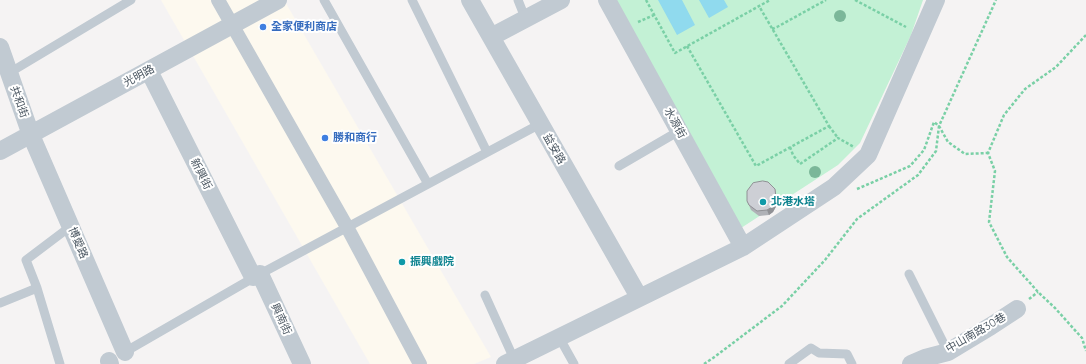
<!DOCTYPE html>
<meta charset="utf-8">
<style>
body{margin:0}
canvas{display:block;background:#f5f3f3}
</style>
<canvas width="1086" height="364"></canvas>
<script>
const ctx = document.querySelector('canvas').getContext('2d');
ctx.lineJoin = 'round';
function fillPath(path, color) {
  ctx.fillStyle = color;
  ctx.fill(path, 'evenodd');
}
function stroke(path, color, width, dash) {
  ctx.strokeStyle = color;
  ctx.lineWidth = width;
  ctx.lineCap = dash ? 'butt' : 'round';
  ctx.setLineDash(dash || []);
  ctx.stroke(path);
}
function drawText(font, color, halo, rows, align = 'center') {
  ctx.font = font + ' Quicksand,"Noto Sans TC",sans-serif';
  ctx.lineWidth = 4;
  ctx.setLineDash([]);
  ctx.textBaseline = 'middle';
  ctx.strokeStyle = halo;
  ctx.fillStyle = color;
  for (const [text, x, y, turn = 0] of rows) {
    ctx.save();
    ctx.translate(x, y);
    ctx.rotate((+turn || 0) * Math.PI / 180);
    ctx.textAlign = isNaN(turn) ? turn : align;
    if (halo) ctx.strokeText(text, 0, 0);
    ctx.fillText(text, 0, 0);
    ctx.restore();
  }
}
const commercial = new Path2D(`
 M161,0H284L491,357L474,364H370Z`);
const green = new Path2D(`
 M614,0H923L911,35L860,143L838,165L738,230Z`);
const water = new Path2D(`
 M658,0H682L695,25L677,35Z
 M699,0H724L728,7L709,18Z`);
const path = new Path2D(`
 M646,0L675,53L770,0
 M855,0L906,27
 M638,22L654,15
 M772,29L777,27L826,0
 M1086,35L1056,67L1025,89L1004,115L988,153L995,171L989,222L1007,257L1038,292L1055,308L1082,338L1086,351
 M687,46L756,166L829,126L759,6
 M829,126L838,138
 M790,147L793,155L800,164L838,138L854,147
 M857,189L910,166L924,150L934,122L939,126L948,142L965,154L988,153
 M1029,299L1038,292
 M704,364L713,358L782,306L825,260L857,219L918,175L936,151L939,126L996,0`);
const service = new Path2D(`
 M324,0L428,184
 M412,0L487,152
 M518,0L526,20
 M9,73L131,0
 M619,166L679,131
 M909,274L948,352
 M485,295L514,359
 M0,303L37,288
 M559,337L574,364
 M123,353L260,274L540,124
 M60,364L37,288L26,260L71,226
 M789,364L811,348L819,353L847,354L852,364`);
const pedestrian = new Path2D(`
 M218,0L347,227L420,364`);
const minor = new Path2D(`
 M470,0L639,297
 M607,0L743,247
 M491,37L561,0
 M0,47L31,135L125,352
 M149,71L253,277
 M0,151L278,0
 M260,274L302,364
 M109,361L110,364
 M505,364L743,247L834,187L868,155L936,0
 M911,364L925,358L948,352L991,326L1017,309`);
const trees = [
 [840,16],
 [815,172]
];
const wall = new Path2D(`
 M776,194L778,203L773,212L769,215L759,216L751,210L747,201Z`);
const shadedWall = new Path2D(`
 M775,189L776,194L778,203L773,212L769,215L767,210Z`);
const building = new Path2D(`
 M763,181L768,182L775,189L776,198L772,207L767,210L757,211L749,205L747,201V191L753,183Z`);
const markers = [
 [263,27,4,"#3f7fe0"],
 [325,138,4,"#3f7fe0"],
 [763,202,4,"#0f9aa8"],
 [402,262,4,"#0f9aa8"]
];
const shopNames = [
 ["全家便利商店",271,27],
 ["勝和商行",333,138]
];
const streetNames = [
 ["光明路",139,76,-28],
 ["共和街",19,102,70],
 ["水源街",675,123,61],
 ["益安路",554,149,60],
 ["新興街",201,174,63],
 ["博愛路",78,243,67],
 ["興南街",281,319,65],
 ["中山南路30巷",976,333,-30]
];
const cultureNames = [
 ["北港水塔",771,202],
 ["振興戲院",410,262]
];
fillPath(commercial, '#fdf9ef');
fillPath(green, '#c3f1d5');
fillPath(water, '#90daee');
stroke(path, '#7ad0a6', 2.5, [3, 2]);
stroke(service, '#c1cad2', 9);
stroke(pedestrian, '#c1cad2', 14);
stroke(minor, '#c1cad2', 18);
ctx.fillStyle = '#7bb799';
for (const [x, y] of trees) {
  ctx.beginPath();
  ctx.arc(x, y, 6, 0, 2 * Math.PI);
  ctx.fill();
}
fillPath(wall, '#b0b2b7');
fillPath(shadedWall, '#909195');
fillPath(building, '#cdcfd5');
stroke(building, '#909195', 1);
for (const [x, y, r, color] of markers) {
  const dot = new Path2D();
  dot.arc(x, y, r, 0, 2 * Math.PI);
  ctx.fillStyle = color;
  ctx.fill(dot);
  stroke(dot, '#fff', 1.5);
}
drawText('bold 11px', '#366cbe', '#fff', shopNames, 'left');
drawText('11px', '#4a5661', '#fff', streetNames);
drawText('bold 11px', '#0d838f', '#fff', cultureNames, 'left');
</script>
